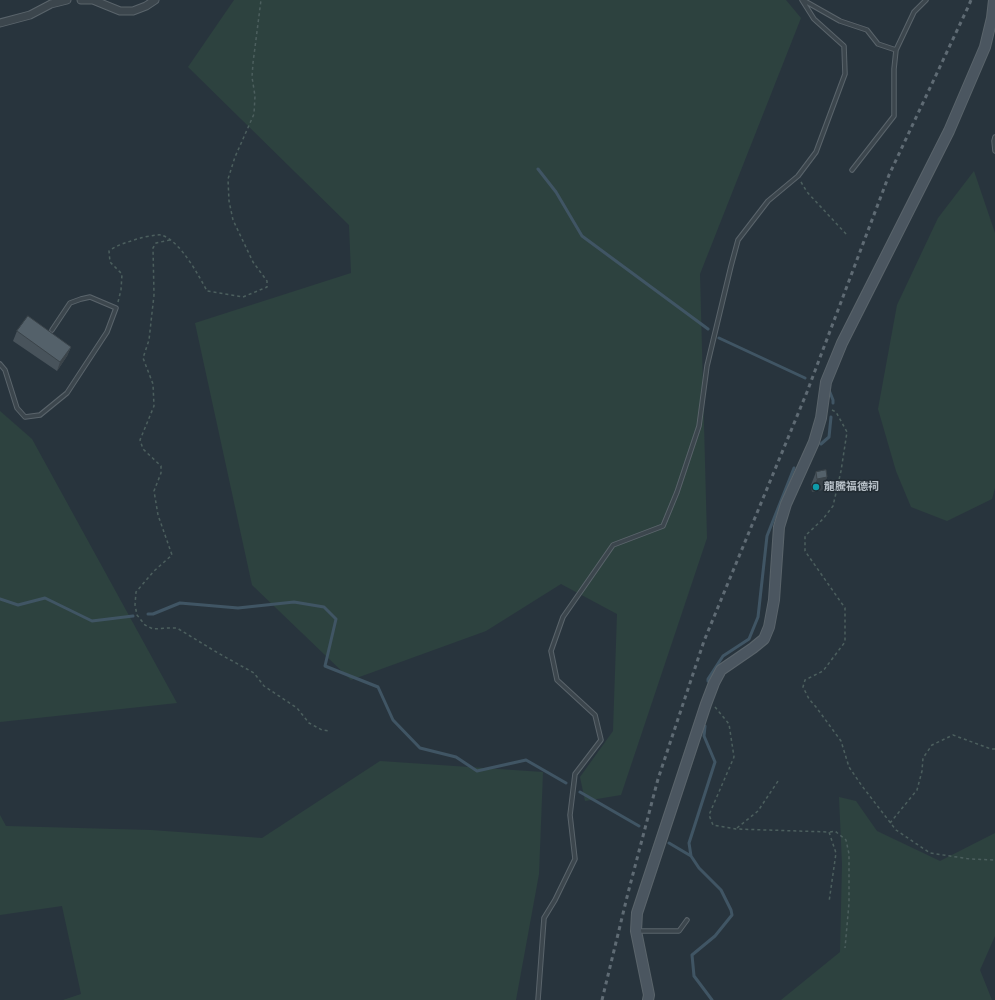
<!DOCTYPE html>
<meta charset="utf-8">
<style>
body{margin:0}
canvas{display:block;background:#28343d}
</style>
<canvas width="995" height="1000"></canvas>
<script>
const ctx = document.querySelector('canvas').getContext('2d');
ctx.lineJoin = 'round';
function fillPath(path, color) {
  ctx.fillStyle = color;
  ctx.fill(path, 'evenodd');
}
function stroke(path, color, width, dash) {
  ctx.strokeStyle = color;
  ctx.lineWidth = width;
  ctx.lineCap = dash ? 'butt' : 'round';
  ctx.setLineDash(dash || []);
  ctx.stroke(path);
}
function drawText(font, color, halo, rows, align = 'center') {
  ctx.font = font + ' "Roboto Condensed","Noto Sans TC",sans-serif';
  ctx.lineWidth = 3;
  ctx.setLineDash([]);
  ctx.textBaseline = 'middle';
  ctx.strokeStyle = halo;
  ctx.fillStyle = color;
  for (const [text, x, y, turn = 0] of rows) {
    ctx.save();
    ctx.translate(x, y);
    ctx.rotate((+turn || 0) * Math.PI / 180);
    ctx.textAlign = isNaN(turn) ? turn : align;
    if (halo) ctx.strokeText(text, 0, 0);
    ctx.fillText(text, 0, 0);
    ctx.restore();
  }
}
const green = new Path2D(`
 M234,0H786L801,18L700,274L707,538L621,795L585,801L580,777L613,731L617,614L561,584L486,631L351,680L252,585L195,323L351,273L349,225L188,67Z
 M974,171L995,233V488L992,499L947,521L911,507L896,471L878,409L897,305L938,218Z
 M0,411L32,439L177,703L0,722Z
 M380,761L543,772L539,874L516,1000H63L81,994L62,906L0,915V815L6,826L151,830L262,838Z
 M839,797L856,801L877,831L940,861L995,833V936L980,970L992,1000H781L840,952L842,864Z`);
const stream = new Path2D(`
 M538,169L556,192L582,236L708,329
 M719,338L805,378
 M829,390L833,400V403
 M821,444L829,437L831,417
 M0,599L18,605L45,598L92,621L133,616
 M148,614H153L180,603L238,608L294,602L324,607L336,619L325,666L378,687L393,720L420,748L456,757L477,771L526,760L566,783
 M708,681V679L723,656L749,639L758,617L767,536L794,468
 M705,726L704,736L715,762L689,843L691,856L699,868L721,890L731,910L732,915L715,936L692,955L694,976L712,1000
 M580,792L639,826
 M669,843L691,856`);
const path = new Path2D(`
 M801,182L807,192L847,235
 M170,240L156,243L153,248L154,295L149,340L143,358L153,384L154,406L140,440L143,449L161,466V473L154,491L158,515L172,555L154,571L136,592L135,605L137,615L145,625L153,629L167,628H177L218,653L254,673L264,686L297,708L309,723L322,730L330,731
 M118,302L121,290L122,274L110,262L109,251C117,245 125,243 134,240C139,238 157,234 161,235C180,240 199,276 207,291L243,297L267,287V281L253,262L233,220L229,201L228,179L235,157L254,114L255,96L252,77L253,63L261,0
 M832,410L836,412L847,432L841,471L833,506L823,519L805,536V551L845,608V642L823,671L805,680L803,687L809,699L816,707L841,741L849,767L862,786L896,830L930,853L970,859L995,860
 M715,707L729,724L734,757L709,815L713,825L736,829L829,832L836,853L829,902
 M890,823L917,790L922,771L923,758L932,745L953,735L991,749H995
 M737,828L758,811L778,781
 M830,832L835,831L846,840L849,854V903L845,948`);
const lane = new Path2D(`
 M803,0L840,21L867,30L878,44L896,50L894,69V116L852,170
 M896,50L914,12L926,0
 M995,137L994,141L995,151
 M0,364L5,370L17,408L25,417L40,415L67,393L107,332L116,308L90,297L81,299L70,303L52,330
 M638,931H679L687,920
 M538,1000L544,918L555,900L575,859L570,815L575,774L601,740L595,715L557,680L551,651L563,617L613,545L663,526L677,492L699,426L707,366L731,266L738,240L768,201L798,176L816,152L845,74L844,46L814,19L802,0`);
const street = new Path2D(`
 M81,0H93L120,11H133L146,6L155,0
 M0,23L30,15L51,4L67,0`);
const secondary = new Path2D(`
 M648,1000L649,995L636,931L637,913L706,704L714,683L721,670L753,648L764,639L769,627L774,600L779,527L786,504L814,442L821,418L826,382L842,343L949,131L985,47L992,18L994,0`);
const rail = new Path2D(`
 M602,1000L628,893L658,779L704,641L807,392L889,175L969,5L971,0`);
const wall = new Path2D(`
 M17,331L71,347L67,356L57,371L13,341Z
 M816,472L827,477L822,490L812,492L811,485Z`);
const shadedWall = new Path2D(`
 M71,347L67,356L57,371L60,362Z
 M827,477L822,490L812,492L817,479Z`);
const building = new Path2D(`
 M28,316L71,347L60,362L17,331Z
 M826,470L827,477L817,479L816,472Z`);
const markers = [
 [816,487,4,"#0f9aa8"]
];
const poiNames = [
 ["龍騰福德祠",824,487]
];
fillPath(green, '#2d423f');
stroke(stream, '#405564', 3);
stroke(lane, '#5a646b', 5.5);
stroke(street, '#5a646b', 9);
stroke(secondary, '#5a646b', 12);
stroke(path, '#4c5f5e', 1.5, [3, 3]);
stroke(lane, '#3c464d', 3.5);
stroke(street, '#3c464d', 7);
stroke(secondary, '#4b5660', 10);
stroke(rail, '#5f6b74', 3, [4, 4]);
fillPath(wall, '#48535b');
fillPath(shadedWall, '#3b444a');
fillPath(building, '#54616a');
stroke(building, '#3b444a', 1);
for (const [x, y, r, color] of markers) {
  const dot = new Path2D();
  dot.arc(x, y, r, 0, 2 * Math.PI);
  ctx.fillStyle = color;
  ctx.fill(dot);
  stroke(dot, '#212b32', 1.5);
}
drawText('bold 11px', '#b8c1c8', '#212b32', poiNames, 'left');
</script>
